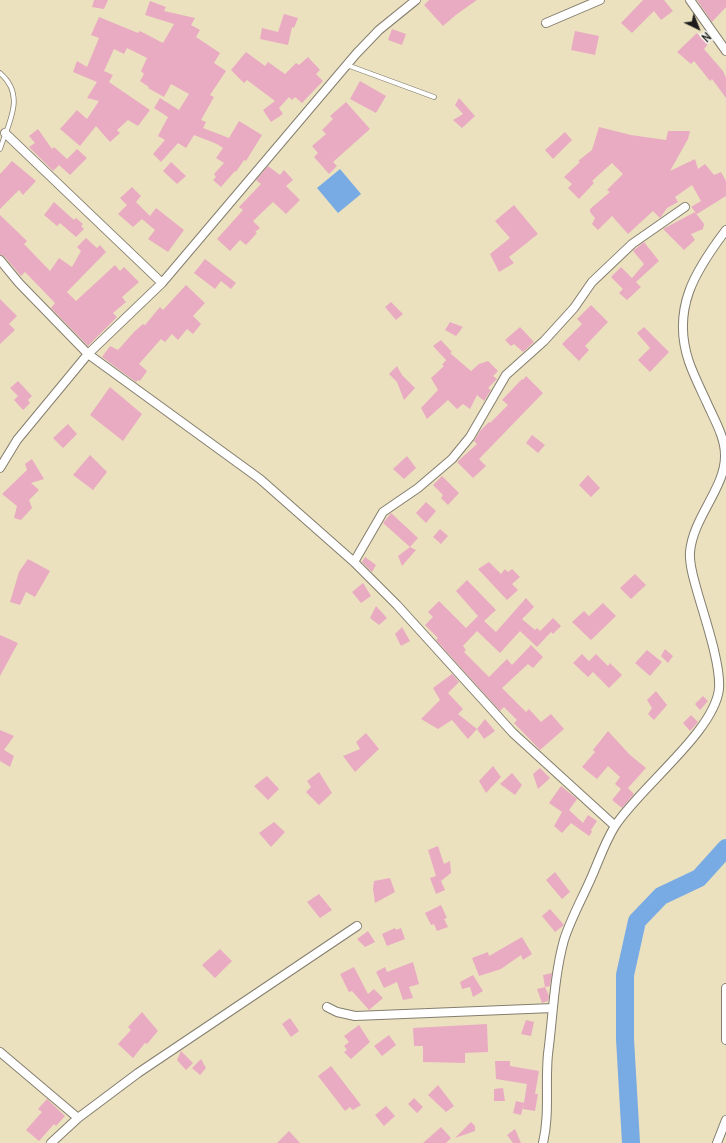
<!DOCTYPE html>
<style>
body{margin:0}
#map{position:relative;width:726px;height:1143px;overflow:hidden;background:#ebe1bf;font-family:Delius,sans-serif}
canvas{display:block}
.north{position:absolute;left:678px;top:8px;width:40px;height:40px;-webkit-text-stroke:3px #f6f6f2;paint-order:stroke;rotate:137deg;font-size:11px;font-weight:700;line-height:16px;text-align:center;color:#1c1c1c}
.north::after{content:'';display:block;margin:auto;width:14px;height:18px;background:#1c1c1c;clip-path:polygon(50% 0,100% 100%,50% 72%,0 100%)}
</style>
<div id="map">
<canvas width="726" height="1143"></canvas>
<div class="north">N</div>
</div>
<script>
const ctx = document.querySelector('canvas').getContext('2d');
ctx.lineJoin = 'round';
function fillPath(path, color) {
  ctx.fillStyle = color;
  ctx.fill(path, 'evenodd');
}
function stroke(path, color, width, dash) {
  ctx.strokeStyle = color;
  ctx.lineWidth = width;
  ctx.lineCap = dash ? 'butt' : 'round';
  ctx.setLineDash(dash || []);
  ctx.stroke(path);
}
const water = new Path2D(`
 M340,169L361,194L338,213L317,188Z`);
const river = new Path2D(`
 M631,1143L625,1039V975L637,921L661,896L699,878L726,848`);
const building = new Path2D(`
 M94,0H108L104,9L92,7Z
 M429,0H477L457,14L443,26L424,5Z
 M643,0H664L673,11L661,20L654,11L632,33L621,23Z
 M697,0H726V7L712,22Z
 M150,1L166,7L164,11L195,18L191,25L200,30L196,37L220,53L214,63L226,71L210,95L214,97L201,120L206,122L203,128L229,138L239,121L262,135L246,161L244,160L236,172L235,171L221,187L213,180L216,177L214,174L224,163L216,158L223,148L217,144L194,135L186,148L178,143L161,162L153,154L165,140L158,136L168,117L154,108L160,98L179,110L189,94L171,84L164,97L148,88L149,87L140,81L144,74L141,71L147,58L127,48L124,54L114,49L104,71L113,75L109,82L150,110L138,126L128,120L117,130L120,133L110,142L96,126L80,146L60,129L77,110L87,119L99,101L87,98L97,82L73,72L77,61L87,67L99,38L91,35L99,17L138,33L140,31L163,43L174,24L145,15Z
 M284,14L298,18L294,28L292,27L288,45L260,39L262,28L278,32Z
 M392,29L406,34L402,45L388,40Z
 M575,31L599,36L595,55L571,50Z
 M697,33L708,44L704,49L723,71L726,78V98L712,79L710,81L694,61L691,64L677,52Z
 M246,52L265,66L268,62L285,74L296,63L299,65L308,57L320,70L316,74L323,81L302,103L295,97L292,100L289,97L279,108L283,114L271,122L263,110L275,101L247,80L244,83L231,70Z
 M360,81L386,96L376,113L350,99Z
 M459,98L475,116L462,128L453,120L463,114L455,105Z
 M346,102L370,129L333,162L337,166L329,174L314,157L318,153L312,146L326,134L322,130L333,119L330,116Z
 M599,127L631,135L666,140L668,131H690L688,139L670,171L695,159L698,169L705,164L714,175L721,172L726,181V196L697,214L691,207L701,201L692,185L675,197L678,202L667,208L660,218L653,211L628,234L612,216L598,230L592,224L595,218L590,212V209L610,192L607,190L623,174L612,163L592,181L594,183L579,199L568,188L572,184L564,177L580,162L578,161L592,150Z
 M38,129L52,149L54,147L67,159L77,149L87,158L70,175L59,165L53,171L29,147L35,143L29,136Z
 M565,132L572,140L553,159L545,150Z
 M12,161L36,181L23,195L19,190L0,209V174Z
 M171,162L186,176L177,184L163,171Z
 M268,166L280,175L284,170L293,180L286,186L300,200L286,214L273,202L253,221L260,228L255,232L257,233L246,245L240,240L230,251L217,239L243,210L239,207L261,184L256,180Z
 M132,187L141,196L136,202L150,216L156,208L184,230L168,252L148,239L155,230L142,219L133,227L118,214L127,205L120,198Z
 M54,202L74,220L76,218L83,224L81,226L84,229L76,237L60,223L57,226L44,215Z
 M514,205L538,234L509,257L514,263L499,272L490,254L510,238L495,221Z
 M695,212L704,224L703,229L691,234L695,240L684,250L663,229Z
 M0,215L27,241L24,244L50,271L59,258L72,267L81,251L77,247L86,238L97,248L100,245L106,252L67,292L76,301L115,265L120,271L124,267L139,282L122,297L126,302L113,313L117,317L88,346L51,308L55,303L25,272L21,276L4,256L0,255Z
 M644,242L659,261L636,282L641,287L627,300L619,293L623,289L611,277L621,267L632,278L644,264L633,251Z
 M205,259L236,283L231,289L221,281L215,289L194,273Z
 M186,285L205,303L193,316L201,324L193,334L187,329L178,340L172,334L165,342L161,339L139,364L147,371L140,381L138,380L136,382L102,357L110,346L118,350L134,332L143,324L145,325L160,307L163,310Z
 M0,299L17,316L9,324L15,330L0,344Z
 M391,302L403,314L396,320L385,307Z
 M591,305L608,322L585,346L589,350L579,361L562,344L582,324L577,319Z
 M450,322L463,327L456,336L445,330Z
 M520,327L534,342L523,352L514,344L511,346L505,340Z
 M644,327L669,352L650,372L638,360L650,348L637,333Z
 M441,340L452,352L450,353L471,371L479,364L488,361L498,371L493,376L497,379L488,388L491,390L484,401L477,395L470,409L463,404L457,409L448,400L427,419L421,408L438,390L431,378L444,366L442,365L446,360L433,346Z
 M397,366L402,375L415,388L404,400L397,382L389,374Z
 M526,376L543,393L479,459L486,466L473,478L457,462L477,444L474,441L480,431L489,422L490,423L508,405L502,400L522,379L523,380Z
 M18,381L32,396L28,400L30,403L23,410L14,400L18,396L10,388Z
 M110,387L142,414L123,441L90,415Z
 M68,424L77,434L63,448L53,438Z
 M532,435L545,445L538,453L526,443Z
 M90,455L107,472L93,490L73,475Z
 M407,456L416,468L404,479L393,469Z
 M32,459L44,479L31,483L39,490L29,500L32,508L21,520L14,518L17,506L2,494L27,470L25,464Z
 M588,475L600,488L591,497L579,485Z
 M442,476L459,493L448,505L441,498L443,495L433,485Z
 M426,502L436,511L426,523L416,513Z
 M391,513L418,538L410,547L383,523Z
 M440,529L448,536L441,544L433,537Z
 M410,547L416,550L402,566L398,556Z
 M365,557L376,565L372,572L362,562Z
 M28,559L50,571L35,597L26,592L20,605L10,602L19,572Z
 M489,562L501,574L505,569L508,572L512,569L520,577L512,584L518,590L507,600L478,569Z
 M635,574L646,585L631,599L620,588Z
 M467,580L496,610L484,621L496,632L526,598L534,607L522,619L535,630L537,628L540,631L553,618L561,626L553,634L551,632L537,647L520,631L500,653L477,631L463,646L466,650L464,652L489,677L507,659L512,665L531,645L543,657L533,668L528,664L502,688L526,712L529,709L541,722L551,714L564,729L540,750L514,723L517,720L504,707L500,711L436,640L438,638L425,625L433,617L428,612L439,601L466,628L478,616L456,591Z
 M363,583L371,596L361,603L352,592Z
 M603,603L616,616L591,640L572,622L584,611L589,616Z
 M376,606L387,618L379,625L370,618Z
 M402,627L410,641L401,646L395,634Z
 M0,635L18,643L0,676Z
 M665,649L673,656L668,663L661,656Z
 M647,650L662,662L650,676L635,663Z
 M582,654L589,661L596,654L608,666L610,663L622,675L609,688L593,672L588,677L573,663Z
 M452,674L459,682L448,693L463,709L458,714L477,729L468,739L452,720L438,729L421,719L440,700L433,688Z
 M656,691L667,705L654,720L648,714L652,708L647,700Z
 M703,696L708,701L700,710L695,704Z
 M691,715L698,722L690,731L683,723Z
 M485,719L495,731L484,739L477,729Z
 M0,730L14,736L4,750L14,756L10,767L0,761Z
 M608,731L630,755L646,768L628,788L634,794L622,808L612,800L621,789L615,784L620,777L608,766L597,779L582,767L595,752L593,750Z
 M366,733L379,749L355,772L343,756L360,749L356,742Z
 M493,766L501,777L486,793L479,781Z
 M540,768L550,778L538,789L533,774Z
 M319,772L332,793L319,805L306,792L311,787L307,781Z
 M512,773L522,785L515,795L500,784Z
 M267,776L279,789L268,800L254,786Z
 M561,786L577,799L569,810L583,823L588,815L597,821L591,830L592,832L589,836L571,823L562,833L554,826L562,812L549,803Z
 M274,822L285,832L271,847L259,833Z
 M438,846L444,864L450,861L451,873L441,881L445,890L436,894L430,878L436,876L428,850Z
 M555,872L570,892L562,899L546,880Z
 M390,878L395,892L375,903L373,889L374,881Z
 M319,894L332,910L320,918L307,902Z
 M441,905L447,918L444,919L448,927L437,931L434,924L431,925L425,913Z
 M550,909L564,925L555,932L542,916Z
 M395,928L396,930L401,928L405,939L387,946L382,934Z
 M368,931L375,942L365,947L357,939Z
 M522,937L532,954L523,960L521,955L501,969L479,976L472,958L488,952L489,956Z
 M220,949L232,961L215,978L202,965Z
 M413,962L419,984L409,987L413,998L403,1000L397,982L384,988L376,972L385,967L387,972Z
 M354,967L368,994L374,989L383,998L369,1010L352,991L349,992L340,974Z
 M552,973L550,986L545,987L543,975Z
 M473,975L483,991L473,997L470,987L462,989L460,982Z
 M545,987L549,996L548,1001L542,1003L537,989Z
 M142,1012L158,1031L147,1044L145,1043L133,1058L118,1044L131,1030L128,1027Z
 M290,1018L299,1031L291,1037L282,1024Z
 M526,1020L534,1022L531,1036L521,1034Z
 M487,1024L488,1052L465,1053V1063L423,1062V1046H414L413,1028Z
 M359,1025L370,1042L351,1059L344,1052L347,1050L344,1046L349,1042L344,1036Z
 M389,1035L396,1045L382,1056L374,1046Z
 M181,1051L193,1063L186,1070L177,1060Z
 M201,1059L206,1068L200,1075L192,1068Z
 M495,1061H510V1066L539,1071L535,1094H538L535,1111L523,1109L527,1084L496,1079Z
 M331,1066L361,1105L353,1110L350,1107L345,1111L318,1076Z
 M438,1085L454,1106L446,1112L428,1095Z
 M503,1088L505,1101H494V1089Z
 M414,1098L423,1107L417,1113L408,1104Z
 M47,1099L65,1116L56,1126L54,1124L39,1141L26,1130L42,1112L38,1109Z
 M516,1101L524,1103L521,1115L513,1113Z
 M386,1106L395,1116L384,1126L375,1115Z
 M471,1122L475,1126V1131L455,1138Z
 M441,1127L451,1138L446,1143H423Z
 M515,1129L521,1143H513L507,1135Z
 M289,1131L300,1143H277Z`);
const service = new Path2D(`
 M347,65L434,97
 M0,73C26,95 9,122 0,149`);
const minor = new Path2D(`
 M690,0L726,51
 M546,23L600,0
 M5,133L162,283
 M0,260L19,283L88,354L260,479L354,562L397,605L513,733L615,826
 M0,468L17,440L88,354L162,283L356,54L379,30L416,0
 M354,562L383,512L418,488L452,459L470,437L506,375L544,341L574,308L592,282L632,244L685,207
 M726,988V1040
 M327,1007L337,1012L355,1016L553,1008
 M0,1052L78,1118
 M51,1143L78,1118L138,1073L357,926
 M543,1143C550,1113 545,1084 548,1054C553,1016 554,976 564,940C571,918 583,897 592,876C599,860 605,842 615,826C640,787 714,732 719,689C721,663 703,613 696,587C693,576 689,564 690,552C693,517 726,487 725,455C725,437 714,419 707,403C701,390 694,376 689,362C671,309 695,271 726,230
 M717,1143L726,1120`);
fillPath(water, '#78aae3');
stroke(river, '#78aae3', 18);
fillPath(building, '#e9abc2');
stroke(service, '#847e6e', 5.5);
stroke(minor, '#847e6e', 10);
stroke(service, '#fff', 4);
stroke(minor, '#fff', 8);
</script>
